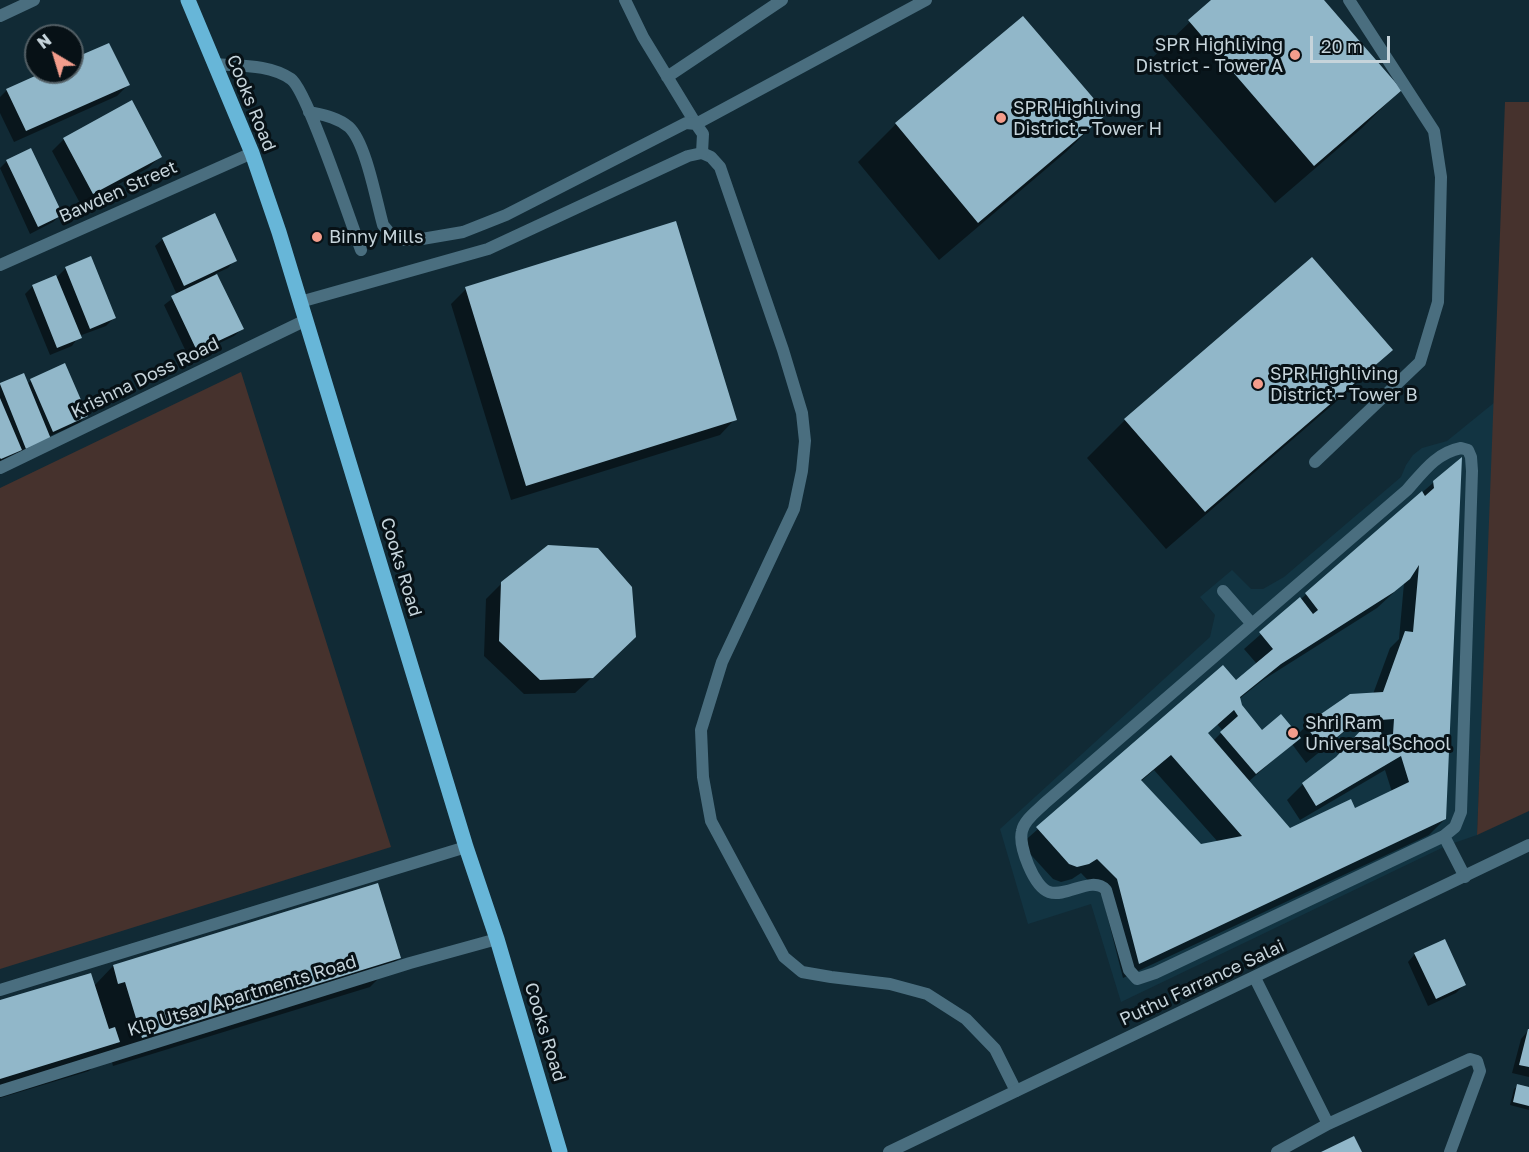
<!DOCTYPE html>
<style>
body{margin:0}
#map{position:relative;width:1529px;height:1152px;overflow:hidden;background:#112a35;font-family:"Golos Text",sans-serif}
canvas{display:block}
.north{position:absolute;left:24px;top:24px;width:60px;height:60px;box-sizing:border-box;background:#071116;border:2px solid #535f65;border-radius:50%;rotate:322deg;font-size:16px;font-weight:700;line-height:24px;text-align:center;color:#c6d4db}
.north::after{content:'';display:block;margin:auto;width:21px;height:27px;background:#f49d8c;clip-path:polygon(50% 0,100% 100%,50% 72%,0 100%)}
.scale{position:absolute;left:1310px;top:36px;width:80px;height:27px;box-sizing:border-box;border:3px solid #c6d4db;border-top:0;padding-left:8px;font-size:18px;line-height:21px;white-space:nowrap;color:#c6d4db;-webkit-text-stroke:4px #071116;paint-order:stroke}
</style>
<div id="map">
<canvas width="1529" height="1152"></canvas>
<div class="north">N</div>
<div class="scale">20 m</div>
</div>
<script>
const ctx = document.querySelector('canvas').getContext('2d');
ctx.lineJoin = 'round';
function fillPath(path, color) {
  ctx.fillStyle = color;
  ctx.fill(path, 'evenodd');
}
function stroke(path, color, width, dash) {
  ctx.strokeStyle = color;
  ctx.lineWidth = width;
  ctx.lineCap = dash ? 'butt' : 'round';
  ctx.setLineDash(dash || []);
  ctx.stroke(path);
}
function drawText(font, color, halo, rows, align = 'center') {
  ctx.font = font + ' "Golos Text",sans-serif';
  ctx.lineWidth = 6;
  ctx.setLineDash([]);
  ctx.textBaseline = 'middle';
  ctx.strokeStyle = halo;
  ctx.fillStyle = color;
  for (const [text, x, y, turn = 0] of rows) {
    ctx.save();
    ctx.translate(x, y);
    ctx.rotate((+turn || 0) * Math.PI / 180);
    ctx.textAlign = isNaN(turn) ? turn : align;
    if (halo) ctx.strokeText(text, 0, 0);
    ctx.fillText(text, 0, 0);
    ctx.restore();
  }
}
const built = new Path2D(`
 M1495,402L1477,835L1448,845L1121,1002L1091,904L1028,924L1000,829L1210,637L1215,615L1200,597L1232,570L1251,589H1263L1284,577L1401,477L1406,465L1413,455L1422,448L1447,441Z`);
const green = new Path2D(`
 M1505,102H1529V811L1477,835Z
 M241,372L391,847L0,969V488Z`);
const shadow = new Path2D(`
 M1213,0H1322L1400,90L1362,128L1275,203L1150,60Z
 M72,61L128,85L117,96L14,142L0,113V97L7,90L48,72H72Z
 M1105,114L1066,152L939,260L858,162L896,124Z
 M64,139L160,157L148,168L81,205L52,151Z
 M30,150L61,215L53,222L30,234L0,168L7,161Z
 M163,239L235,260L228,268L215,274L242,329L234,336L189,358L164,305L177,295L155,246Z
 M66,268L114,318L106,326L79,336L72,346L50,355L25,294L33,286L56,278Z
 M466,289L735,419L720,435L511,500L451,304Z
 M1391,350L1352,388L1166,549L1087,458L1125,420Z
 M64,365L86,416L79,423L48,437L18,456L17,453L12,458L0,463V384H27L31,381Z
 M1434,482L1445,819L1429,835L1123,978L1102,895L1081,873L1072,879L1061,882L1053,879L1021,844L1222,667L1236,682L1257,664L1244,649ZM1404,583L1399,639L1390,648L1373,694L1351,695L1306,726L1297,735L1262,732L1241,706L1239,699L1263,680L1377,608ZM1217,724L1223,731L1213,741L1206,734ZM1364,730L1335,759L1303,784L1287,800L1300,820L1385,770L1392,792L1354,810L1290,830L1248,782L1292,744L1306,763L1344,732ZM1154,770L1218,842L1201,846L1140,782Z
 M502,583L618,653L575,693L524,694L484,656L486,599Z
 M1415,954L1464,985L1456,993L1428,1006L1408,962Z
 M399,958L370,987L113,1066L109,1051L89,1071L0,1098V1002L94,986L113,966Z
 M1528,1031H1529V1077L1512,1073L1521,1039Z
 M1518,1086L1529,1089V1110L1510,1105L1514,1089Z`);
const building = new Path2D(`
 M1211,0H1324L1402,90L1314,166L1188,20Z
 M1023,16L1107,114L978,223L895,123Z
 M109,43L130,85L26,131L6,89L44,72H72V59Z
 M132,100L162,157L93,194L63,138Z
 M31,148L63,215L38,227L6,160Z
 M215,213L237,261L184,286L162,238Z
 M676,221L737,420L526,486L465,287Z
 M91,256L116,318L90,329L65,267Z
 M1312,257L1393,350L1205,512L1124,419Z
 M217,274L244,329L197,351L171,296Z
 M56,275L82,338L57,348L32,285Z
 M65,363L88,416L53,432L30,379Z
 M24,373L51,439L26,449L0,384V383Z
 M0,398L22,450L1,459L0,458Z
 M1462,457L1446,819L1139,964L1117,879L1097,859L1089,864L1077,867L1069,864L1036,827L1223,665L1236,680L1273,649L1259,632L1300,597L1313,614L1318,610L1305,593L1422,491L1425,496L1434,488L1433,481ZM1419,565L1413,632L1405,631L1383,692L1350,694L1305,725L1323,749L1361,717L1380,715V720L1394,719L1393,734L1382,736L1380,727L1363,728L1336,757L1302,783L1316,806L1401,756L1409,782L1355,808L1351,799L1290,828L1208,733L1234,710L1238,716L1220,732L1256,774L1301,738L1281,714L1262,730L1242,705L1240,697L1281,664L1394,592L1410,579ZM1171,755L1242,836L1201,844L1141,780Z
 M548,545L598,548L632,587L636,637L593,678L540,680L499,641L501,582Z
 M378,883L401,958L142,1038L125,982L118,984L113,965Z
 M1445,939L1466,985L1436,999L1414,953Z
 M91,973L109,1029L115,1027L120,1042L0,1079V1000Z
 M1528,1029H1529V1067L1519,1065Z
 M1517,1084L1529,1087V1106L1513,1102Z
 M1354,1136L1362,1152H1321Z`);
const service = new Path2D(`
 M625,0L643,37L696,124
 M667,77L782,0
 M702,153L711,157L720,167L783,350L802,413L805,441L802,471L794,509L722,662L701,730L703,777L711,821L784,957L802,972L831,977L890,984L927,994L966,1019L995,1049L1016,1091
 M1461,448L1468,450L1471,457L1472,471L1461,812L1455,827L1444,836L1155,973L1137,979L1129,970L1106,890C1092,875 1067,898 1049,892C1034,887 1018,846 1022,831C1024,820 1037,811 1045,803L1407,490C1423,472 1436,453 1461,448Z
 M1223,591L1252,624
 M1444,836L1465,877`);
const minor = new Path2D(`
 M0,16L34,0
 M215,64C239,66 270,64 291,79C307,90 351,223 361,250
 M696,124L926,0
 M0,265L252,153
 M300,302L488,249L688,156L702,153L703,134L696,124L686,123L506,215L463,232L422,239L404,240L392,236L383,225C376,200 366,143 349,127C337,117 323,115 309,112
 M1315,462L1420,362L1438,302L1441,177L1434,131L1349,0
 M1255,978L1328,1124
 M0,990L466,847
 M0,1091L410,963L497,939
 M1277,1152L1328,1124L1470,1059L1477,1061L1480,1071L1450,1152`);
const tertiary = new Path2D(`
 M0,468L306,320
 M889,1152L1529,845`);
const primary = new Path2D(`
 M188,0L252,153L279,232L466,847L497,939L560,1152`);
const markers = [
 [1295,55,6,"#f49d8c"],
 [1001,118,6,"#f49d8c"],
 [317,237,6,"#f49d8c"],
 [1258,384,6,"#f49d8c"],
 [1293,733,6,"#f49d8c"]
];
const poiNames = [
 ["SPR Highliving",1283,45,"right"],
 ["District - Tower A",1283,66,"right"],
 ["SPR Highliving",1013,108],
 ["District - Tower H",1013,129],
 ["Binny Mills",329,237],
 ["SPR Highliving",1270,374],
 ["District - Tower B",1270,395],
 ["Shri Ram",1305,723],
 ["Universal School",1305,744]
];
const streetNames = [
 ["Cooks Road",251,103,68],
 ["Bawden Street",118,192,-24],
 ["Krishna Doss Road",145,378,-26],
 ["Cooks Road",401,567,73],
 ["Puthu Farrance Salai",1202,983,-25],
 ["Klp Utsav Apartments Road",242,996,-17],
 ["Cooks Road",545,1032,73]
];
fillPath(built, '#123442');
fillPath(green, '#46322d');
fillPath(shadow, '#0007');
fillPath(building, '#91b7c9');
stroke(service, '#4a6e7f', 12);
stroke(minor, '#4a6e7f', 12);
stroke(tertiary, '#4a6e7f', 12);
stroke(primary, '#67b6d8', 15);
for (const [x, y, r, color] of markers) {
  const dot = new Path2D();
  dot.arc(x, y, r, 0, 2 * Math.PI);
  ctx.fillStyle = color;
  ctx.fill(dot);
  stroke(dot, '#071116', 2);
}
drawText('18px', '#c6d4db', '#071116', poiNames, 'left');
drawText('18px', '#c6d4db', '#071116', streetNames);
</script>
